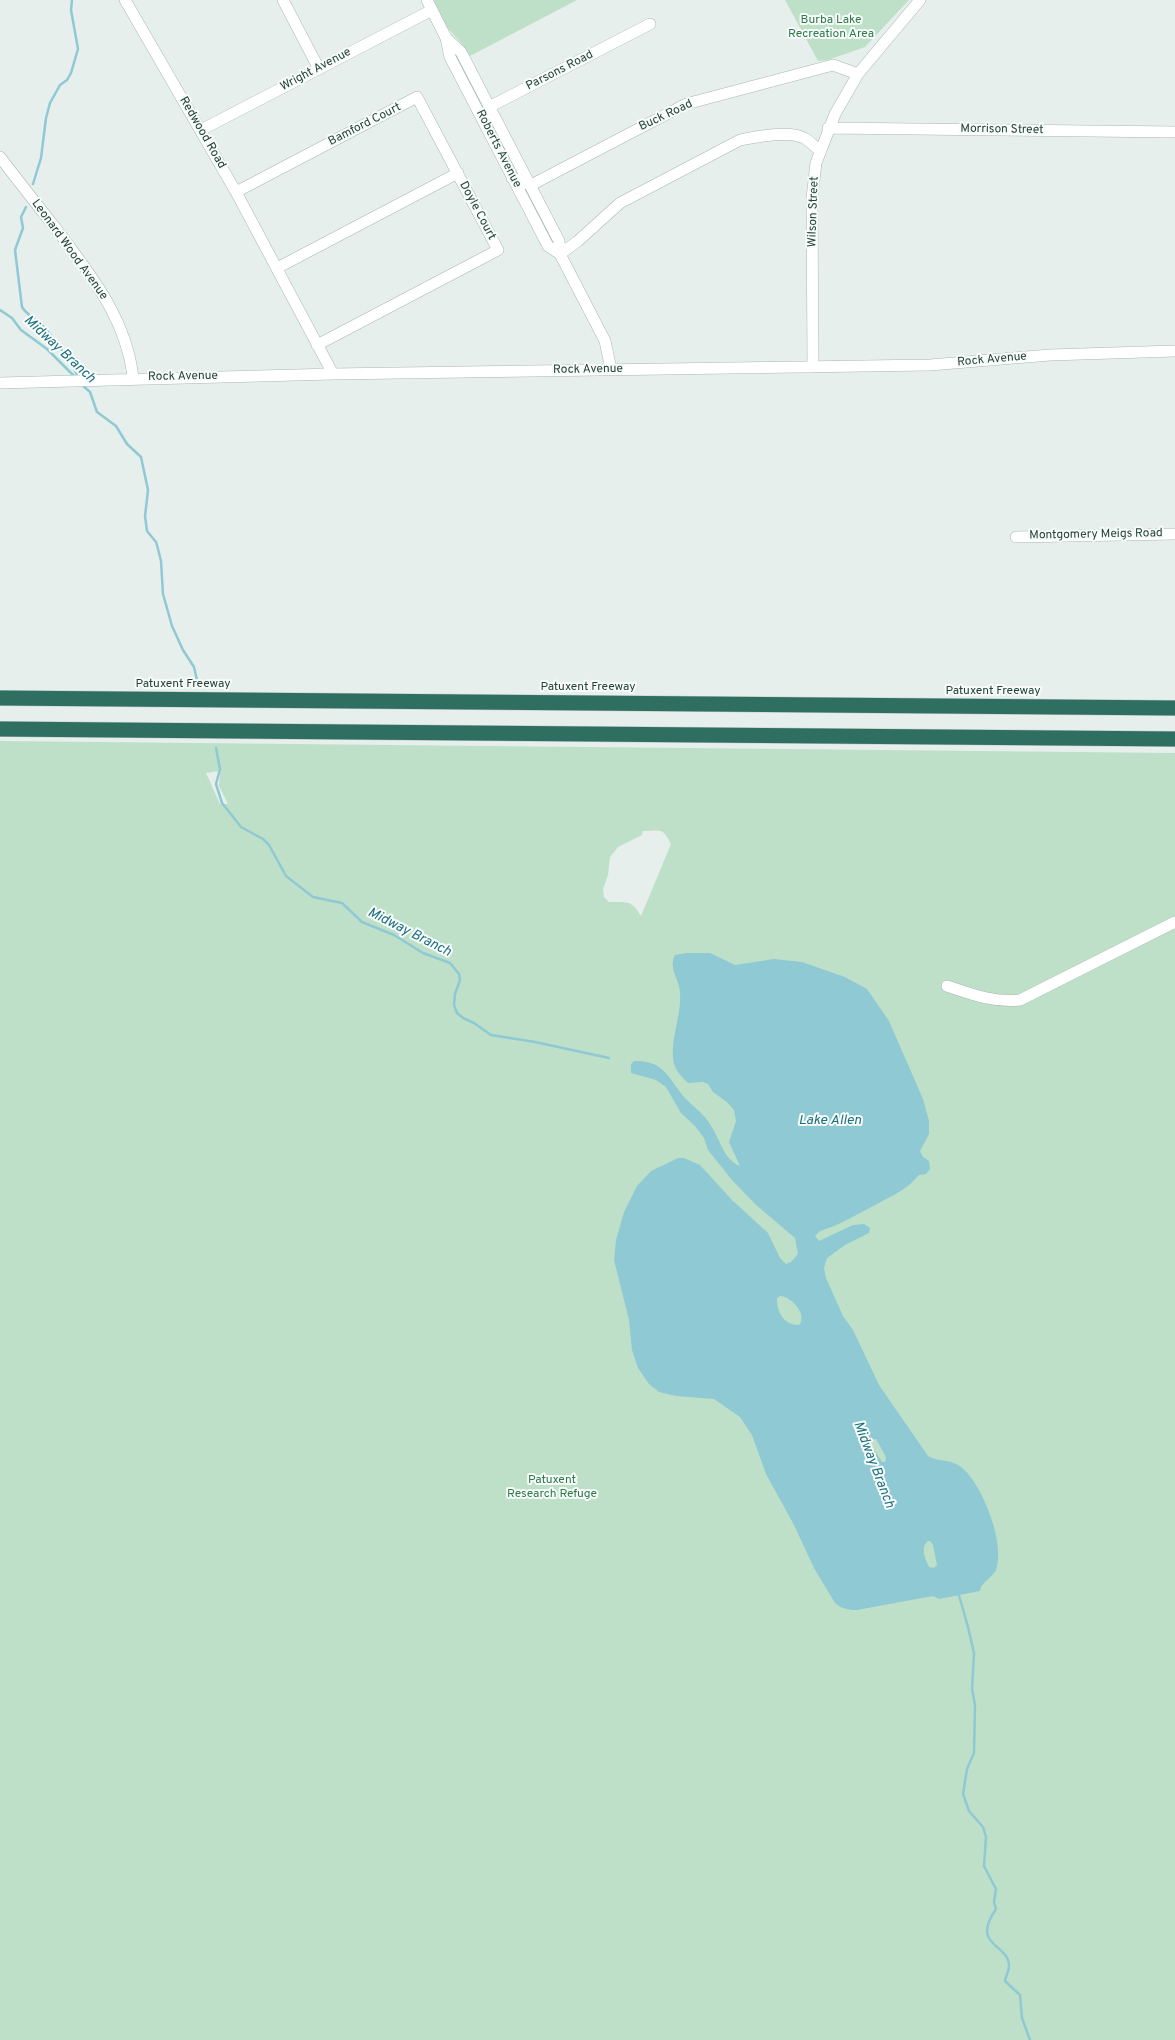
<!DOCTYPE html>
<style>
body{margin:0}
canvas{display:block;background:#e6efeb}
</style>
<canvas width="1175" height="2040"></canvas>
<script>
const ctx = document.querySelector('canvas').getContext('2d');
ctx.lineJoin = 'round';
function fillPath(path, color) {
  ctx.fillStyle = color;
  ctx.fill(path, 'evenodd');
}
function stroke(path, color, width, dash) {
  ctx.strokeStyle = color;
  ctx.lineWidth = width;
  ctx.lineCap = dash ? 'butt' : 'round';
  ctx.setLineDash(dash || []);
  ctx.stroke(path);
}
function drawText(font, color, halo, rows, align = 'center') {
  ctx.font = font + ' Overpass,sans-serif';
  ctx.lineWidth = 4;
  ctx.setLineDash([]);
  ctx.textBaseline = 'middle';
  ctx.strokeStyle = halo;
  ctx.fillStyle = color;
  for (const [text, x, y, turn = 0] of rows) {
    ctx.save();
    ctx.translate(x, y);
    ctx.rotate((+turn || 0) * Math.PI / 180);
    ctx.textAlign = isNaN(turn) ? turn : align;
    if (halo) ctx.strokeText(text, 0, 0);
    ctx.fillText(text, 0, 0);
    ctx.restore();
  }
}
const green = new Path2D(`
 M431,0H577L470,56L463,45L444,24Z
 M785,0H909L865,47L828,60L818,61Z
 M0,741L1175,753V2040H0ZM220,771L219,786L228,804H220L206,773ZM643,831C662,831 662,827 671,844L641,916C632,900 627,902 609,902L604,897L603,889L608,875L610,857L618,847L642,835Z`);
const water = new Path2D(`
 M687,953H710L735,965L774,959L802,962L845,977L867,989L889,1021L923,1099L929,1121V1134L920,1151L923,1157L929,1161L930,1169L926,1174L919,1175C905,1191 895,1194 877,1204C858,1214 840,1225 820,1231L815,1236L819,1241L853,1225L864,1224L870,1228L869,1233L845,1245L827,1258L824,1268L826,1278L843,1316L853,1330L879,1385L928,1456C938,1462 951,1459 961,1467C982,1483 1006,1544 996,1570C992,1578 981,1582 980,1591L939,1599L933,1596L857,1610C848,1610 842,1609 835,1603L814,1568L794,1525L766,1474L752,1435L740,1417L714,1399L676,1396L659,1392L649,1384L638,1368L632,1350L629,1320L614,1260L616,1240L624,1212L637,1186L651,1171L678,1158H684L700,1165L732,1200L768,1233L780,1258L786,1264L791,1262L798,1254L795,1238L755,1204L732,1180L708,1150L704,1138L695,1126L681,1113L666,1087L656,1080L631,1073V1064L634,1061C666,1060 668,1080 687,1100C696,1109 705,1115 711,1126C720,1139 724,1160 740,1166L729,1142L736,1121L734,1110L727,1102L713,1092L708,1084L703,1082L688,1083C683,1078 676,1071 674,1064C669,1040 682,1016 680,992C679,978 668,969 675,955ZM780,1296C791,1296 808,1315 799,1325C783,1325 777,1312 777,1298ZM876,1439L886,1457L885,1462H882L871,1445V1440ZM928,1541H930L933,1545L937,1565L934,1568L929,1567C925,1558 920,1548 928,1541Z`);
const stream = new Path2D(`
 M33,184L41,158L46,118L50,103L60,85L67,80L71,73L78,49L71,10L72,0
 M26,207L21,217L23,228L15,250L22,307C27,315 35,319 42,325C54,338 71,361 78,377
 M0,310L12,318L21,330L47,349L75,377
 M82,385L90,392L97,412L116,426L127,444L141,457L148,490L145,516L147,531L156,542L158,549L161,561L163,594L172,626L183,650L194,667L197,680
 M216,748L220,769L216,784L222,803L241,827L263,839L269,845L286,876L313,897L342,903L362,922L394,935L423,953L450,963L459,974L460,980L455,994L454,1005L457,1013L463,1018L474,1023L491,1035L535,1042L609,1058
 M958,1592L968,1627L974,1653L972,1689L975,1705L974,1753L967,1769L963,1794L969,1811L983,1827L986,1837L984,1866L996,1889L994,1902L996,1909C970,1947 1009,1943 1009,1966C1009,1971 1006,1975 1005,1981L1020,1995L1022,2018L1030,2040`);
const minor = new Path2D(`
 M125,0L236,192L333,374
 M283,0L319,69
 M427,0L446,38L450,57L548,246L560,254
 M446,38L461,52L559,241L560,254L605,341L611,369
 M488,114L489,107L650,24
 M828,128L1175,132
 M201,130L432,10
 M0,157C19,182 38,206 57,230C91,275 127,320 133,378
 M512,178L531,185L686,104L833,65L858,74
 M236,192L417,97L498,250L317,345
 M560,254L578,241L620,203L740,140C755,137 789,130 804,138C810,141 815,147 820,151
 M277,268L458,173
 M813,367L812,198L816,163L835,114L858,74L920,0
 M0,383L333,374L930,365L1050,355L1175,351
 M1016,537L1175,534
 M947,986C971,994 994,1003 1020,1000L1175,922`);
const highway = new Path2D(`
 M0,698L1175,708
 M0,729L1175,739`);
const parkNames = [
 ["Burba Lake",831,21],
 ["Recreation Area",831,35],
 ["Patuxent",552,1481],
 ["Research Refuge",552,1495]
];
const streetNames = [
 ["Wright Avenue",316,70,-28],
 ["Parsons Road",560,71,-27],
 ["Buck Road",666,116,-25],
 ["Bamford Court",365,125,-27],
 ["Morrison Street",1002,130,1],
 ["Redwood Road",202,133,60],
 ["Roberts Avenue",498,149,63],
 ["Doyle Court",477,211,62],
 ["Wilson Street",814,212,-88],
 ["Leonard Wood Avenue",69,250,54],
 ["Rock Avenue",992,360,-5],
 ["Rock Avenue",588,370,-1],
 ["Rock Avenue",183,377,-1],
 ["Montgomery Meigs Road",1096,535,-1],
 ["Patuxent Freeway",183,685],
 ["Patuxent Freeway",588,688],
 ["Patuxent Freeway",993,692]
];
const waterNames = [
 ["Midway Branch",59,350,43],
 ["Midway Branch",409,933,27],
 ["Lake Allen",830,1121],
 ["Midway Branch",873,1465,69]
];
fillPath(green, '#bfe0c8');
fillPath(water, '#8ec9d4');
stroke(stream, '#8ec9d4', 2.5);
stroke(minor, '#a8b8b2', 12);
stroke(highway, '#c2cac8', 16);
stroke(minor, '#fff', 11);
stroke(highway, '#2f6f62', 15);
drawText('12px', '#2d7a4b', '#f7fbf9', parkNames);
drawText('12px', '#24423a', '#f7fbf9', streetNames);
drawText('italic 14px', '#1c6f80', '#f7fbf9', waterNames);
</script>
